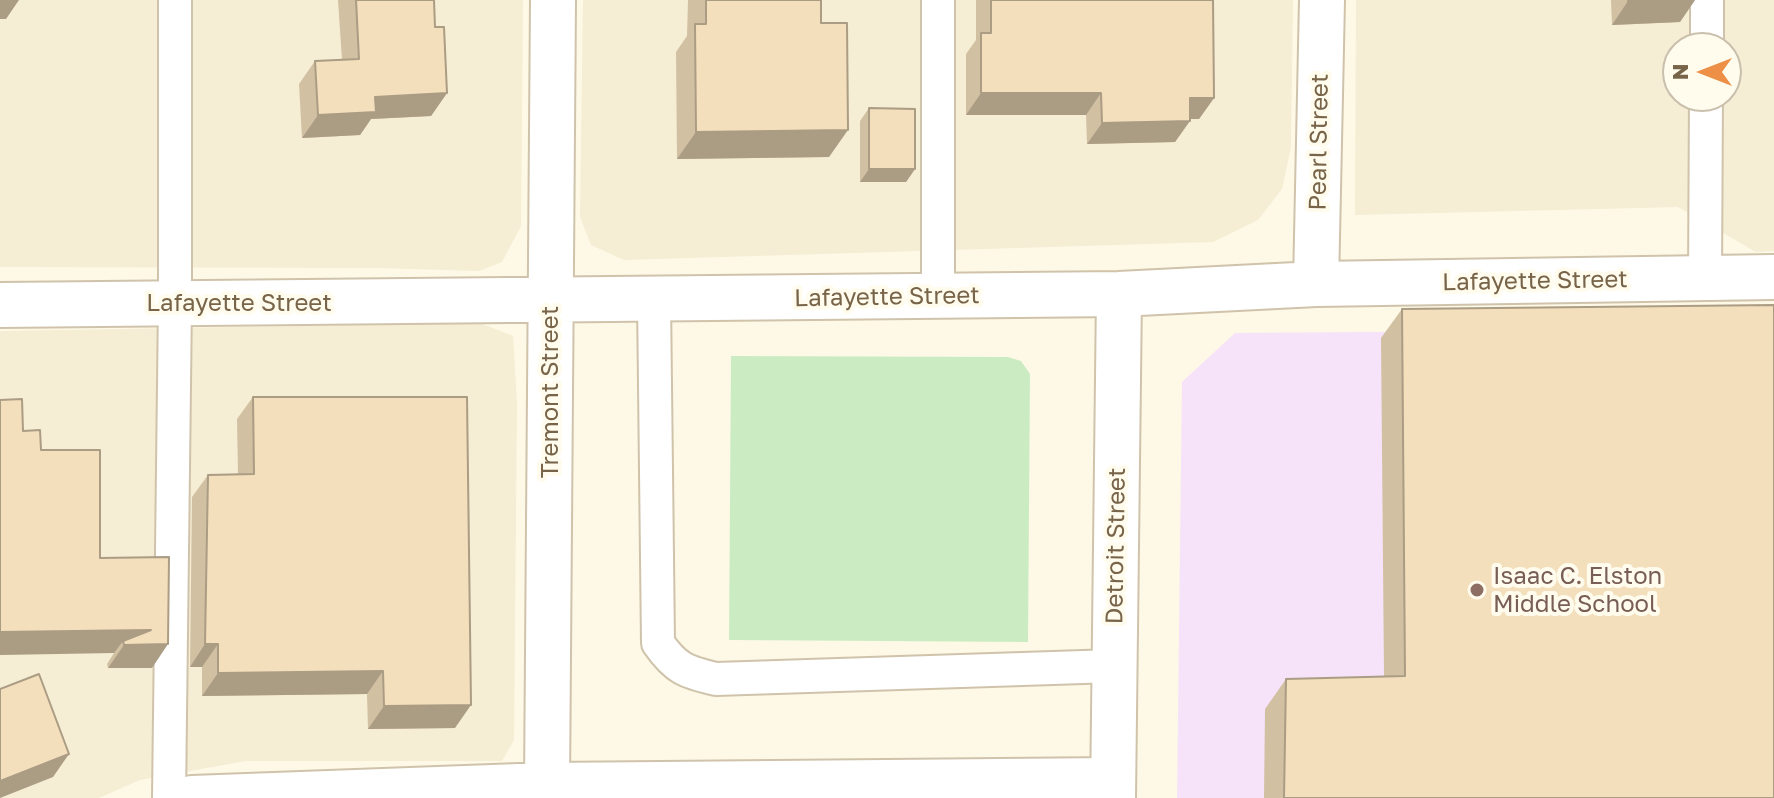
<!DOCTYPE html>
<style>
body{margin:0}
#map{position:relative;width:1774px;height:798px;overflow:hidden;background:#fdf9e6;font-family:"Golos Text",sans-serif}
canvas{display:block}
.north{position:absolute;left:1662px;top:32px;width:80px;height:80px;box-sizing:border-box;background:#fffcee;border:2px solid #c9bfac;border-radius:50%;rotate:270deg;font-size:22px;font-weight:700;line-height:32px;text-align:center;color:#786449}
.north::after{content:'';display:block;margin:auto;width:28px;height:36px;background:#ed8f46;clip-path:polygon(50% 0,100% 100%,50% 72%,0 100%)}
</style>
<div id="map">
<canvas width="1774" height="798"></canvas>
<div class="north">N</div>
</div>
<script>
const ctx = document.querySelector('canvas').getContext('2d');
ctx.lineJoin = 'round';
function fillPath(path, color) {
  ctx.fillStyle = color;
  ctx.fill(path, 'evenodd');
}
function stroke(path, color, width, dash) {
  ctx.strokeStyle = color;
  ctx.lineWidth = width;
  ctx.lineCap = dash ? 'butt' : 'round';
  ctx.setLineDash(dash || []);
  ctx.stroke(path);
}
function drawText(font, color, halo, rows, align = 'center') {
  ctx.font = font + ' "Golos Text",sans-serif';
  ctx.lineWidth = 8;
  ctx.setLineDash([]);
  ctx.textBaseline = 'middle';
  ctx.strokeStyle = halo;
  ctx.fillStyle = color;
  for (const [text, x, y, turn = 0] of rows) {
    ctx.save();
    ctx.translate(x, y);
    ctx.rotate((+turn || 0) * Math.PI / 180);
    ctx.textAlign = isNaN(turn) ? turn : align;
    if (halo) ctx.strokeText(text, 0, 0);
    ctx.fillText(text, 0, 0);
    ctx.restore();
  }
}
const residential = new Path2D(`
 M0,0H523L521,226L502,262L479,271L377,268L0,267Z
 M583,0H1293L1291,147L1282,189L1258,220L1213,242L624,260L591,245L580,217Z
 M1356,0H1774V251L1756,252L1678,207L1355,215ZM1678,48H1726V96H1678Z
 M480,323L513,336L517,402L514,740L502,761H246L140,780L99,798H0V331Z`);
const education = new Path2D(`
 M1774,329V798H1177L1182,382L1235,333Z`);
const green = new Path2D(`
 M731,356L1008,357L1021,361L1030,374L1028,642L729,640Z`);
const service = new Path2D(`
 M1707,48V0
 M1705,278L1706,96
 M938,296V0
 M654,299L658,643C676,669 686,672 716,679L1114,666
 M169,798L175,303V0`);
const minor = new Path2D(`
 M1316,284L1322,0
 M0,305L1119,294L1316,284L1774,277
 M547,785L553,0
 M192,798L547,785L1113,780
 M1113,798L1119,294`);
const wall = new Path2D(`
 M338,0H434L435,27L447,93L431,116L371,119L360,135L302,138L299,84L315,61L342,60Z
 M688,0H821V23L829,157L677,159L676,52L687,36Z
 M976,0H1213L1214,98L1199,119H1190L1175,142L1087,144L1086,115H966V54L976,40Z
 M1611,0H1695L1680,22L1612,25Z
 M869,108L915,169L906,182H860V121Z
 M1402,309L1774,798H1264L1265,709L1286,679L1384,677L1381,338Z
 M253,397L455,728L368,729L367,694L202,696V667H190L192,497L208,475L238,474L237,419Z
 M23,431L41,450L100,558L152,668H108L107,664L114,653Z`);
const shadedWall = new Path2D(`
 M0,0H19L6,19H0Z
 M1661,0H1695L1680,22L1612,25L1628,1Z
 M447,93L431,116L371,119L360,135L302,138L318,115L375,97Z
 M981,93H1101L1086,115H966Z
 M1190,98H1214L1199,119H1175Z
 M1190,121L1175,142L1087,144L1102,123Z
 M848,130L829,157L677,159L696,132Z
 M869,169H915L906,182H860Z
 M151,630L168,644L152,668H108L124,645L123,641L114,653L0,655V632Z
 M205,644H218L202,667H190Z
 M383,671L367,694L202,696L218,673Z
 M471,705L455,728L368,729L384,706Z
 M69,754L53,777L0,798V781Z`);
const building = new Path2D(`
 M356,0H434L435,27H444L447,93L375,97L376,112L318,115L315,61L359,59Z
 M706,0H821V23H847L848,130L696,132L695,24H706Z
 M991,0H1213L1214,98H1190V121L1102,123L1101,93H981V33H991Z
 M1628,0H1661L1628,1Z
 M869,108L915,109V169H869Z
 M1774,305V798H1284L1286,679L1405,676L1402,309Z
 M253,397H467L471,705L384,706L383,671L218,673V644H205L208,475L254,474Z
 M22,399L23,431L40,430L41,450H100V558L169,557L168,644L124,645L123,641L151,630L0,632V400Z
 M39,674L69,754L0,781V689Z`);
const markers = [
 [1477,590,8,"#8d6e63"]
];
const streetNames = [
 ["Pearl Street",1319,142,-89],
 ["Lafayette Street",1535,281,-1],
 ["Lafayette Street",887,297,-1],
 ["Lafayette Street",239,303],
 ["Tremont Street",550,392,-90],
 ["Detroit Street",1116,546,-89]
];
const educationNames = [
 ["Isaac C. Elston",1493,576],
 ["Middle School",1493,604]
];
fillPath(residential, '#f5edd4');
fillPath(education, '#f6e3fa');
fillPath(green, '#cbecc3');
stroke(service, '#d0c3ab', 36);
stroke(minor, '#d0c3ab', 48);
stroke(service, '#fff', 32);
stroke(minor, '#fff', 44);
fillPath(wall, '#d2c0a2');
fillPath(shadedWall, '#ab9c84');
fillPath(building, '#f4dfbc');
stroke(building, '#ab9c84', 2);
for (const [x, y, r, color] of markers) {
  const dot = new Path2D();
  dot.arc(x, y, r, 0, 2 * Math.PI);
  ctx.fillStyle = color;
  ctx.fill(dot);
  stroke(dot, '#fffcee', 3);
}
drawText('24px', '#786449', '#fffcee', streetNames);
drawText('24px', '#785e54', '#fffcee', educationNames, 'left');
</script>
